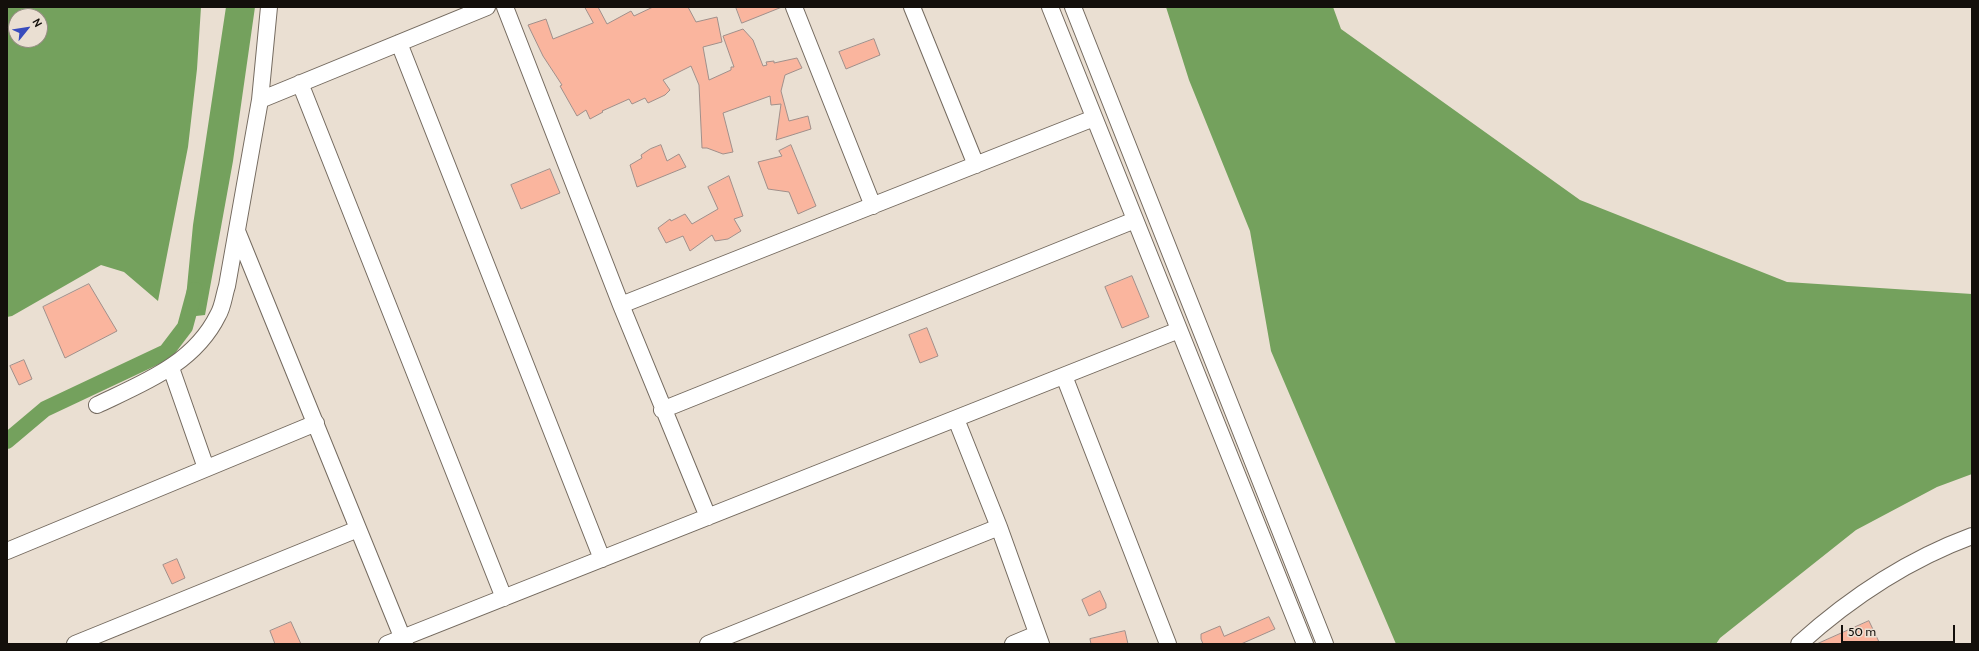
<!DOCTYPE html>
<style>
body{margin:0}
#map{position:relative;width:1979px;height:651px;overflow:hidden;background:#eadfd2;font-family:Cabin,sans-serif}
canvas{display:block}
.frame{position:absolute;inset:0;border:8px solid #130f0b;pointer-events:none}
.north{position:absolute;left:8px;top:8px;width:40px;height:40px;box-sizing:border-box;background:#eadfd2;border:1px solid #948c82;border-radius:50%;rotate:60deg;font-size:11px;font-weight:700;line-height:16px;text-align:center;color:#130f0b}
.north::after{content:'';display:block;margin:auto;width:14px;height:18px;background:#384bbd;clip-path:polygon(50% 0,100% 100%,50% 72%,0 100%)}
.scale{position:absolute;left:1841px;top:625px;width:114px;height:18px;box-sizing:border-box;border:2px solid #130f0b;border-top:0;padding-left:5px;font-size:12px;line-height:14px;white-space:nowrap;color:#130f0b;-webkit-text-stroke:3px #eadfd2;paint-order:stroke}
</style>
<div id="map">
<canvas width="1979" height="651"></canvas>
<div class="frame"></div>
<div class="north">N</div>
<div class="scale">50 m</div>
</div>
<script>
const ctx = document.querySelector('canvas').getContext('2d');
ctx.lineJoin = 'round';
function fillPath(path, color) {
  ctx.fillStyle = color;
  ctx.fill(path, 'evenodd');
}
function stroke(path, color, width, dash) {
  ctx.strokeStyle = color;
  ctx.lineWidth = width;
  ctx.lineCap = dash ? 'butt' : 'round';
  ctx.setLineDash(dash || []);
  ctx.stroke(path);
}
const water = new Path2D(`
 M7,7H201L197,69L188,147L158,301L124,272L101,265L12,316L7,317ZM16,16H40V40H16Z
 M226,7H255L233,161L205,315L196,316L185,308L193,225Z
 M1166,7H1333L1341,29L1580,200L1787,282L1972,294V474L1937,487L1856,530L1720,638L1716,644H1396L1271,351L1250,231L1189,80Z`);
const canal = new Path2D(`
 M7,441L45,409L166,352L185,327L195,290`);
const building = new Path2D(`
 M585,7H598L607,24L631,11L634,16L653,7H688L696,22L717,17L722,42L703,47L709,80L731,70V67H734L723,36L743,29L753,40L763,66L767,65L766,62L774,61V63L797,58L802,68L785,75L781,91L789,121L808,116L811,129L776,140L781,104L771,105L770,96L723,113L733,152L723,154L707,148H702L699,85L691,66L663,80L670,90L665,95L648,103L645,98L632,104L629,99L602,111L603,112L590,119L586,110L577,116L560,86L562,85L543,56L528,25L546,19L553,39L593,23Z
 M736,7H782L742,23Z
 M874,39L880,55L846,69L839,52Z
 M661,145L667,161L679,154L686,167L637,187L630,165L642,158L641,155L650,149Z
 M791,145L816,206L798,214L789,192L768,189L758,162L782,156L779,151Z
 M550,169L560,193L521,209L511,185Z
 M729,176L743,216L734,219L741,231L728,239L715,241L712,235L690,251L683,236L666,243L658,228L670,219L671,221L685,214L692,224L718,209L708,187Z
 M1132,276L1149,317L1122,328L1105,287Z
 M89,284L117,331L65,358L43,307Z
 M927,328L938,356L920,363L909,335Z
 M24,360L32,379L19,385L10,366Z
 M177,559L185,578L172,584L163,565Z
 M1100,591L1106,604V608L1089,616L1082,600Z
 M1269,617L1275,629L1241,644H1203L1201,639V634L1220,626L1224,636Z
 M1869,621L1880,644H1817Z
 M291,622L301,644H275L270,631Z
 M1125,631L1128,644H1091L1090,639Z`);
const minor = new Path2D(`
 M505,7L621,305L708,517
 M794,7L873,206
 M912,7L976,165
 M1050,7L1305,644
 M1073,7L1325,644
 M399,43L602,559
 M300,83L504,598
 M260,100L487,7
 M237,231L405,644
 M621,305L1094,118
 M171,368L206,468
 M1064,376L1168,644
 M97,405C143,383 194,364 218,315C223,307 224,295 227,286L260,100L269,7
 M662,410L1135,220
 M956,419L999,527L1041,644
 M7,551L316,423
 M75,644L358,529
 M387,644L1179,330
 M708,644L999,527
 M1013,644L1037,634
 M1799,644C1850,598 1907,560 1972,536`);
fillPath(water, '#74a15d');
stroke(canal, '#74a15d', 16);
fillPath(building, '#fab59e');
stroke(building, '#a08f8a', 1);
stroke(minor, '#746a5f', 18);
stroke(minor, '#fff', 16);
</script>
